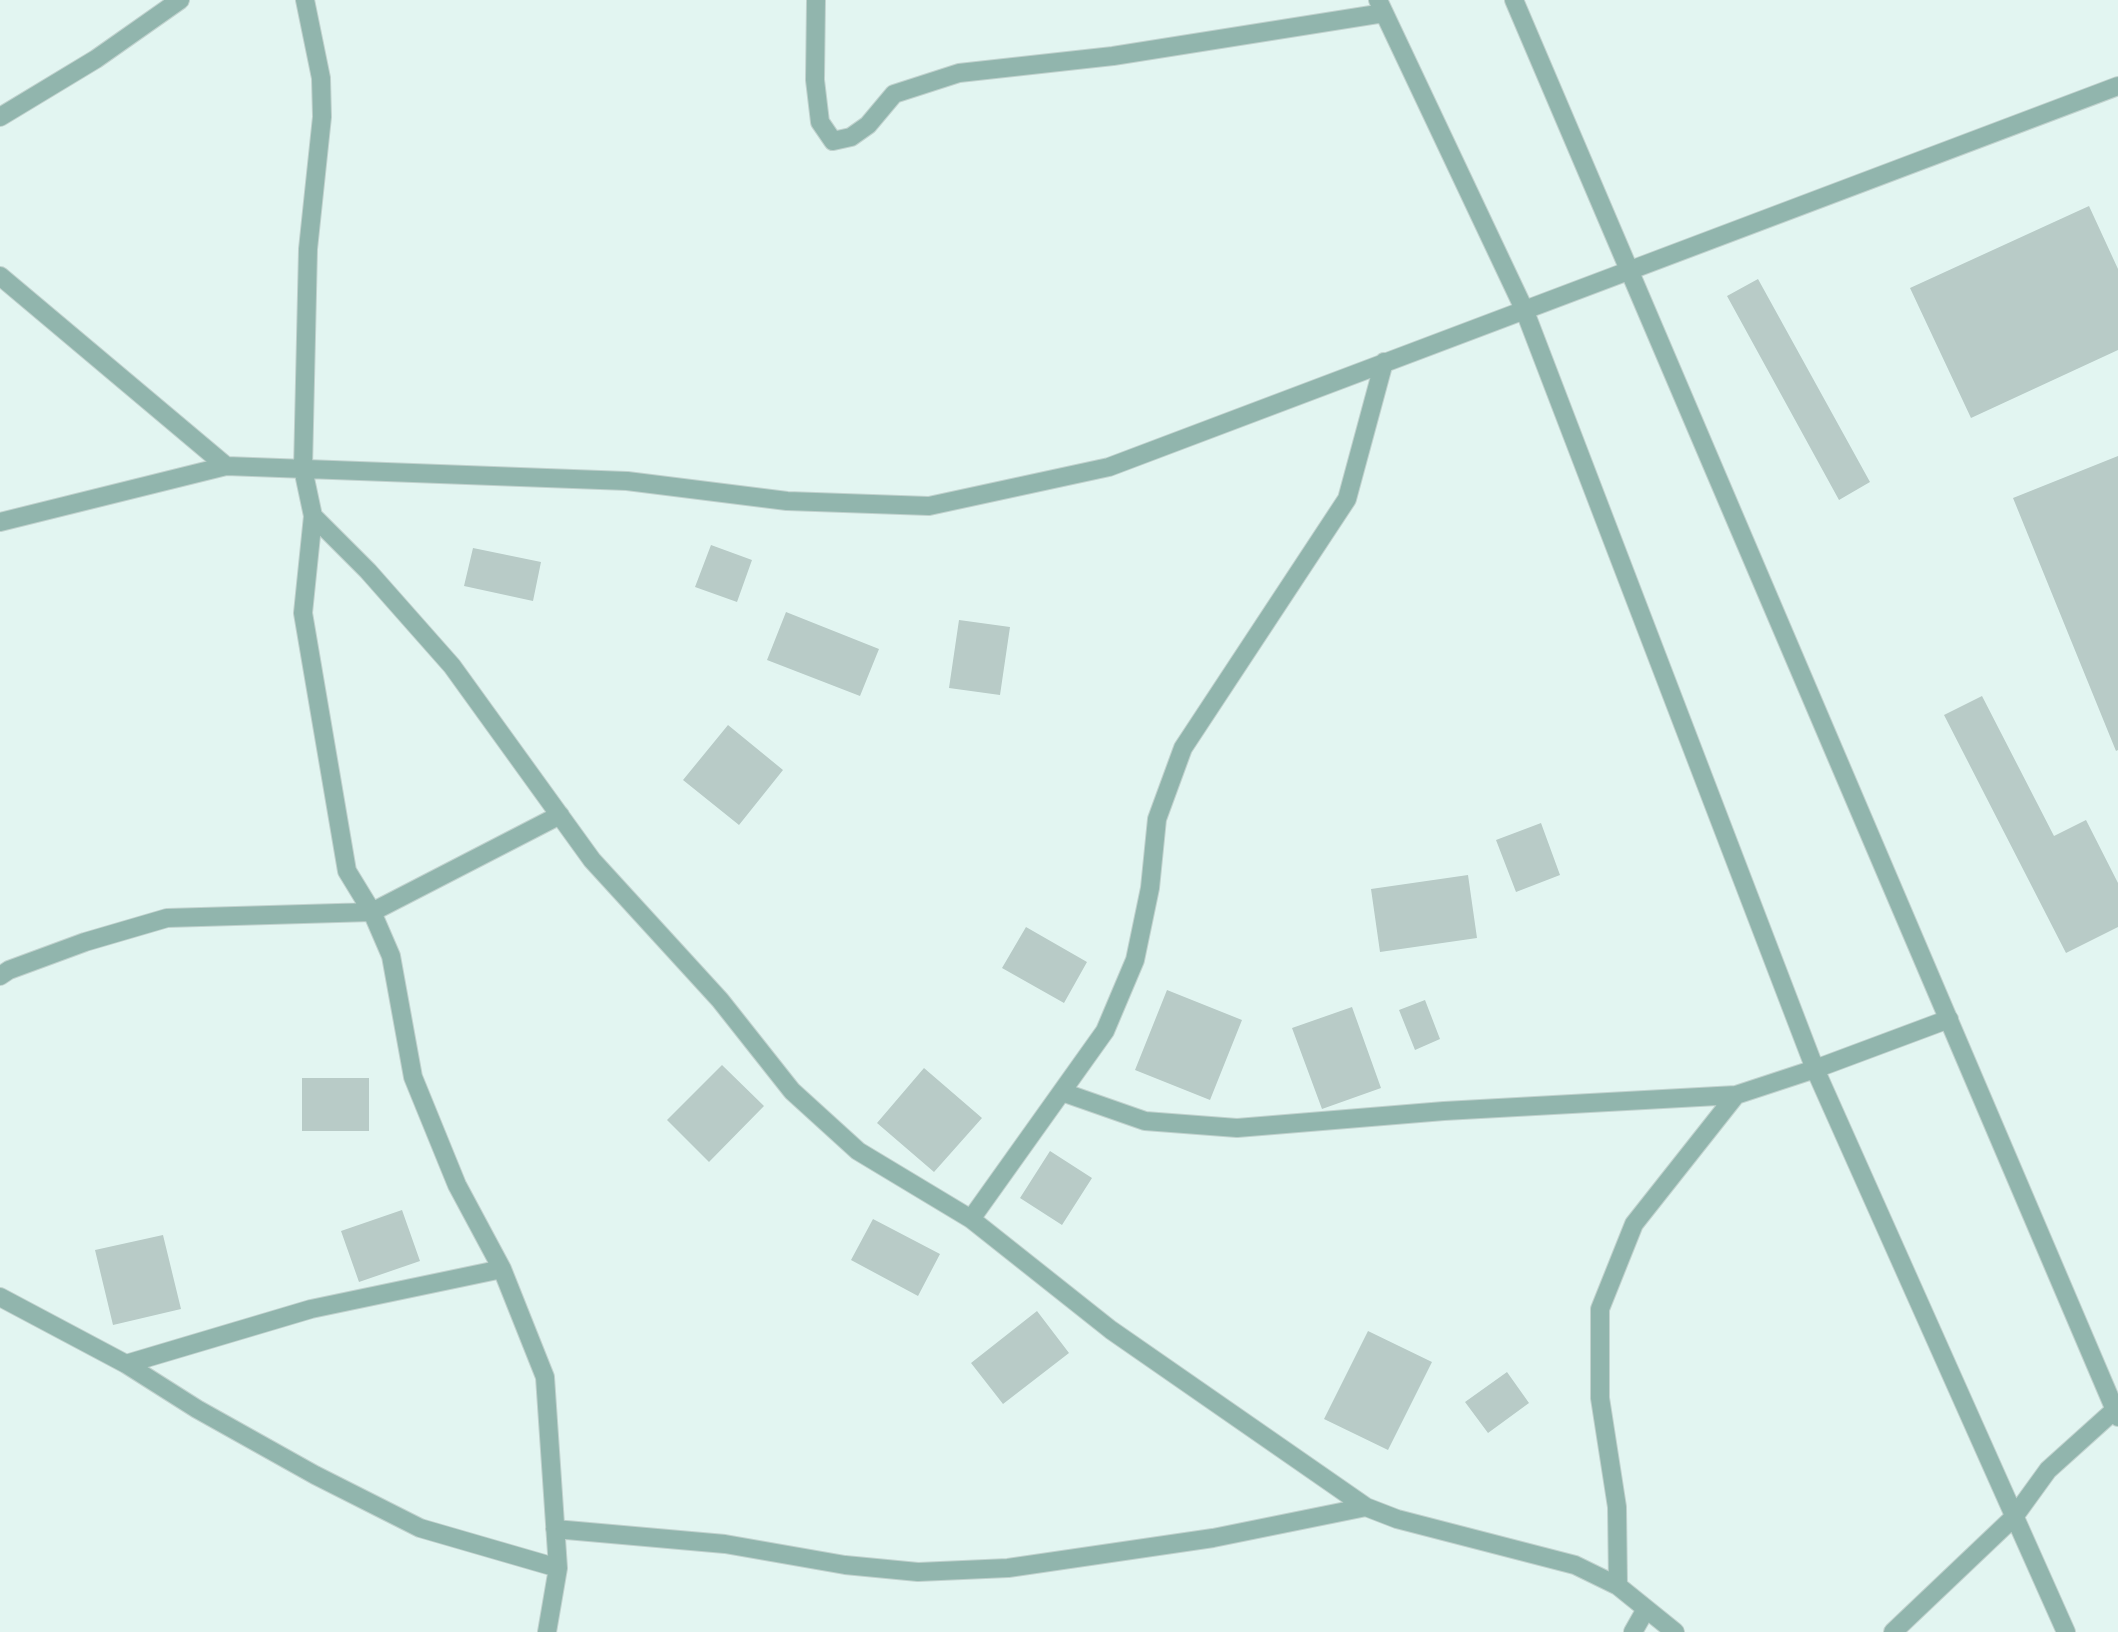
<!DOCTYPE html>
<style>
body{margin:0}
canvas{display:block;background:#e2f5f1}
</style>
<canvas width="2118" height="1632"></canvas>
<script>
const ctx = document.querySelector('canvas').getContext('2d');
ctx.lineJoin = 'round';
function fillPath(path, color) {
  ctx.fillStyle = color;
  ctx.fill(path, 'evenodd');
}
function stroke(path, color, width, dash) {
  ctx.strokeStyle = color;
  ctx.lineWidth = width;
  ctx.lineCap = dash ? 'butt' : 'round';
  ctx.setLineDash(dash || []);
  ctx.stroke(path);
}
const building = new Path2D(`
 M2089,206L2118,269V350L1971,418L1910,288Z
 M1758,279L1870,482L1839,500L1727,296Z
 M2118,456V750L2116,751L2013,498Z
 M711,545L752,560L737,602L695,587Z
 M473,548L541,562L533,601L464,586Z
 M786,612L879,649L860,696L767,660Z
 M959,620L1010,627L1000,695L949,688Z
 M1982,696L2054,836L2086,820L2118,883V927L2066,953L1944,715Z
 M728,725L783,770L739,825L683,780Z
 M1541,823L1560,875L1516,892L1496,840Z
 M1468,875L1477,938L1380,952L1371,889Z
 M1026,927L1087,962L1064,1003L1002,968Z
 M1167,990L1242,1020L1210,1100L1135,1070Z
 M1425,1000L1440,1039L1415,1050L1399,1010Z
 M1352,1007L1381,1088L1322,1109L1292,1028Z
 M722,1065L764,1106L709,1162L667,1120Z
 M924,1068L982,1118L934,1172L877,1123Z
 M302,1078H369V1131H302Z
 M1050,1151L1092,1178L1062,1225L1020,1198Z
 M402,1210L420,1261L359,1282L341,1231Z
 M873,1219L940,1254L918,1296L851,1260Z
 M163,1235L181,1309L113,1325L95,1250Z
 M1037,1311L1069,1353L1003,1404L971,1363Z
 M1368,1331L1432,1362L1388,1450L1324,1419Z
 M1507,1372L1529,1403L1488,1433L1465,1402Z`);
const minor = new Path2D(`
 M305,0L321,78L322,117L308,249L303,469L313,516L368,571L452,666L592,860L720,1000L792,1091L858,1151L971,1219L1111,1330L1366,1507L1397,1519L1575,1565L1618,1586L1675,1632
 M816,0L815,80L820,122L833,141L851,137L868,125L894,94L959,73L1113,56L1384,13
 M1378,0L1524,309L1815,1069L2066,1632
 M1514,0L2118,1417
 M0,117L96,59L180,0
 M0,276L226,466
 M313,516L303,613L347,871L372,912L391,956L413,1077L457,1185L502,1269L545,1377L558,1568L547,1632
 M0,522L226,466L627,481L787,501L929,506L1109,467L2118,86
 M0,976L9,970L85,942L167,918L372,912L560,815
 M1062,1092L1145,1121L1237,1128L1444,1111L1736,1095L1815,1069L1949,1019
 M971,1219L1105,1031L1135,960L1150,888L1157,819L1183,748L1347,499L1384,362
 M0,1297L126,1364L197,1409L315,1475L420,1528L558,1568
 M126,1364L311,1309L502,1269
 M555,1529L725,1544L845,1565L918,1572L1008,1568L1213,1538L1366,1507
 M1618,1586L1617,1507L1600,1398V1309L1634,1224L1736,1095
 M1633,1632L1646,1609
 M1893,1632L2014,1517L2048,1470L2118,1407`);
fillPath(building, '#b8cbc7');
stroke(minor, '#c1d2ce', 20);
stroke(minor, '#91b5ad', 18);
</script>
